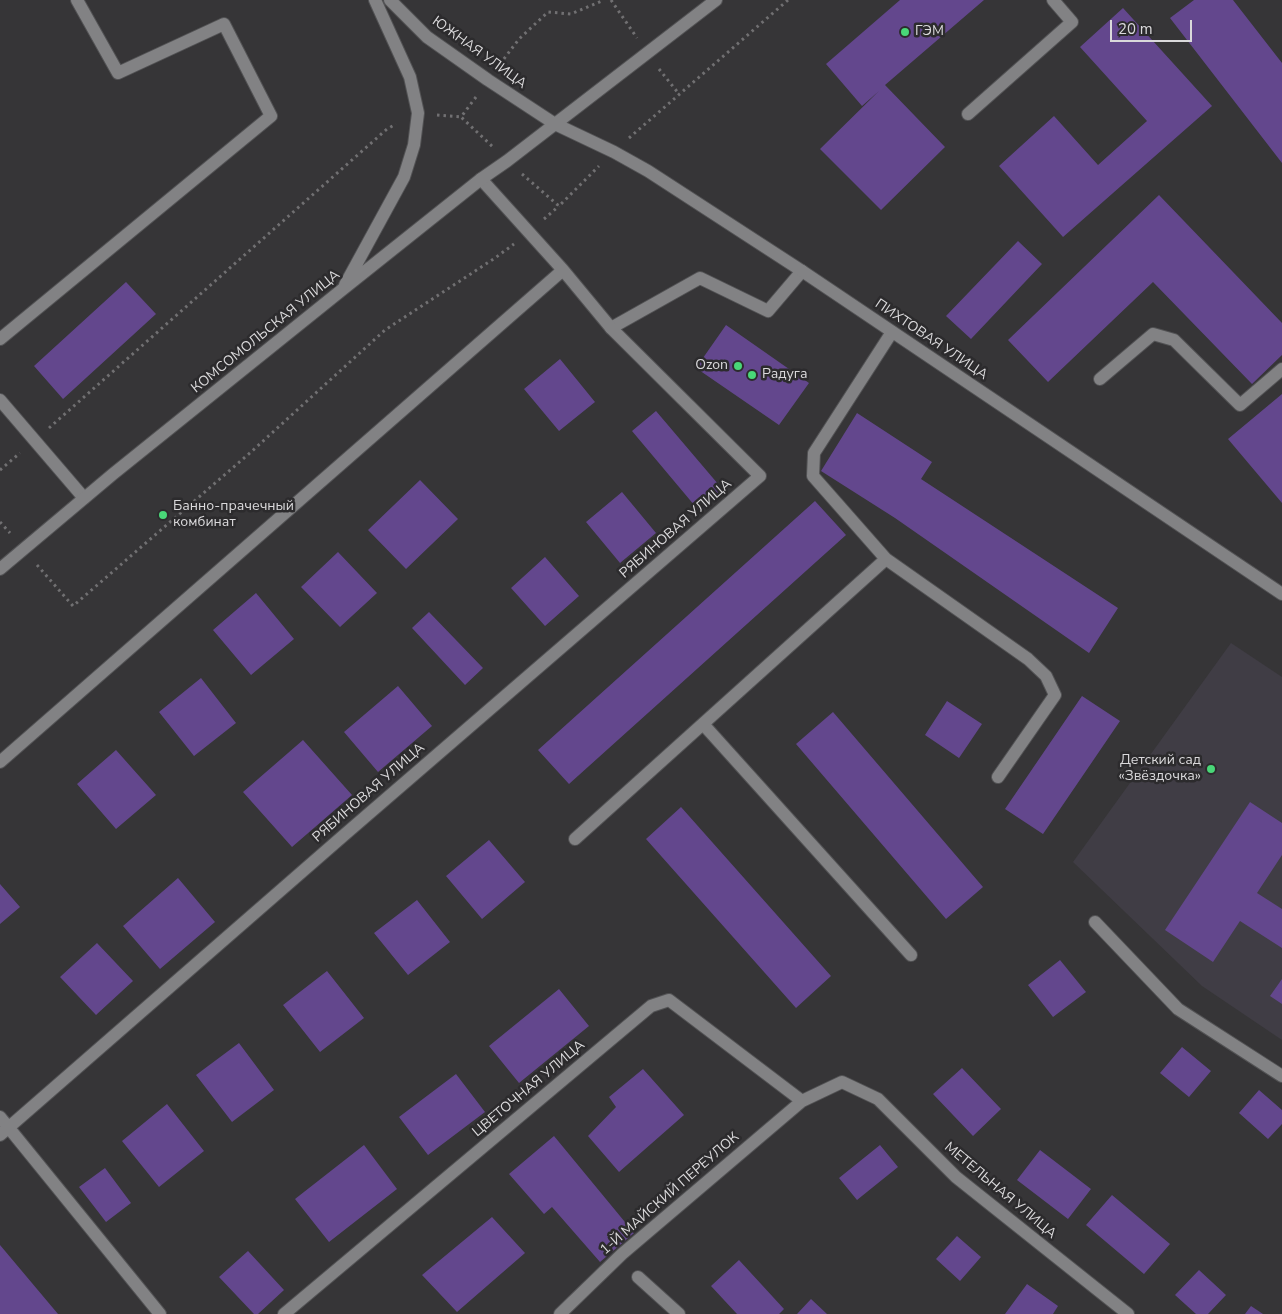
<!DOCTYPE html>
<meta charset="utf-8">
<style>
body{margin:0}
#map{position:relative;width:1282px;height:1314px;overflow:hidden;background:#363537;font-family:"Nunito Sans",sans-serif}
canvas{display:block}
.scale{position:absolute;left:1110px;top:20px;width:82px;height:22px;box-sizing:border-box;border:2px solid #dad9db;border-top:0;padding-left:6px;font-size:15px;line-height:18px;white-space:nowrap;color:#dad9db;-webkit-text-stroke:4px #2c2b2d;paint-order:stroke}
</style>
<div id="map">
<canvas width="1282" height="1314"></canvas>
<div class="scale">20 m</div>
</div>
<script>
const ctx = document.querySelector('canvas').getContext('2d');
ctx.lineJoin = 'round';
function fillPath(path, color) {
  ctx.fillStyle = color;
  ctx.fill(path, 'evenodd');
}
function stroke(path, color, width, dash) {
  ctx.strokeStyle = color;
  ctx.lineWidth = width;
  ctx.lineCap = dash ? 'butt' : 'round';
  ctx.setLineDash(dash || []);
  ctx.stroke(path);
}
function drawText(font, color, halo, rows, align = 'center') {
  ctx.font = font + ' "Nunito Sans",sans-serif';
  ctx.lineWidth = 5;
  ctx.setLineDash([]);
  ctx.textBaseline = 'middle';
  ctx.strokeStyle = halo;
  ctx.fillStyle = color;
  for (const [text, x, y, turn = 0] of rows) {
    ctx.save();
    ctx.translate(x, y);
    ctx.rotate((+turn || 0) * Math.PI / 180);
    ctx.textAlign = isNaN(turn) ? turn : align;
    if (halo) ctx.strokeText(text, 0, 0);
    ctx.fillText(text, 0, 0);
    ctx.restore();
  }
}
const built = new Path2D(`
 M1231,643L1282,677V1040L1202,986L1073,862Z`);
const building = new Path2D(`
 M900,0H984L885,85L945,147L881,210L820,149L879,91L862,106L826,64Z
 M1194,0H1233L1282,63V163L1170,18Z
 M1123,8L1212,106L1063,237L999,166L1054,116L1098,165L1147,121L1080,47Z
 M1159,195L1282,323V355L1252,384L1153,282L1048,382L1008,340Z
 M1018,241L1042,264L971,339L946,316Z
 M126,282L156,314L63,399L34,366Z
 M726,325L809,383L779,425L696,368Z
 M560,359L595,402L559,431L524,389Z
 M1282,394V503L1228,439Z
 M656,411L724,491L700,512L632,431Z
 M857,413L932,462L921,479L1118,608L1089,653L895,518L821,471Z
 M420,480L458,519L406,569L368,530Z
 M622,492L656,533L620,563L586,522Z
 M815,501L846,535L569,784L538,750Z
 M338,552L377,593L340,627L301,587Z
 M545,557L579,596L545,626L511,588Z
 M256,593L294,639L251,675L213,630Z
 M429,612L483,668L465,685L412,628Z
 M201,678L236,723L194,756L159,712Z
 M398,686L432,726L378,772L344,732Z
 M1082,696L1120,721L1043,834L1005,809Z
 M947,701L982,724L959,758L925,735Z
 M833,712L983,887L946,919L796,744Z
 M303,740L352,795L292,847L243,792Z
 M116,750L156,795L116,829L77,784Z
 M1250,802L1282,823V855L1257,893L1282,909V948L1240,921L1213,962L1165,930Z
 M681,807L831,976L796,1008L646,839Z
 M489,840L525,882L482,919L446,876Z
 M178,878L215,922L160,969L123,926Z
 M0,884L20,907L0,924Z
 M417,900L450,942L408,975L374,933Z
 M97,943L133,981L96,1015L60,977Z
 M1060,960L1086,992L1053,1017L1028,985Z
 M327,971L364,1018L320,1052L283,1005Z
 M1282,979V1004L1270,996Z
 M559,989L589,1026L519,1083L489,1046Z
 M239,1043L274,1090L232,1122L196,1075Z
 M1182,1047L1211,1071L1189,1097L1160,1073Z
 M962,1068L1001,1109L973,1136L933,1094Z
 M643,1069L684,1115L619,1172L588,1136L616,1107L609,1097Z
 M456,1074L485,1112L428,1155L399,1117Z
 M1259,1090L1282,1110V1124L1268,1139L1239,1113Z
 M167,1104L204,1151L159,1187L122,1141Z
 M554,1136L634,1233L600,1262L552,1207L544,1214L509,1174Z
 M364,1145L397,1189L329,1242L295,1199Z
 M880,1145L898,1167L857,1200L839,1178Z
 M1040,1150L1091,1189L1068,1219L1017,1180Z
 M105,1168L131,1203L106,1222L79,1187Z
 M1112,1195L1170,1244L1144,1274L1086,1225Z
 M492,1217L525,1253L457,1312L422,1275Z
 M957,1236L981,1257L960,1281L936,1259Z
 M0,1245L58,1314H0Z
 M248,1251L284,1290L258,1314H254L219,1277Z
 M739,1260L784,1309L779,1314H737L711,1286Z
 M1199,1270L1226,1295L1208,1314H1196L1175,1295Z
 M1027,1284L1058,1306L1053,1314H1005Z
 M811,1299L827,1314H797Z
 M1251,1306L1263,1314H1245Z`);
const path = new Path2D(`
 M611,0L637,38
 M500,64L519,39L548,12L571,14L604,0
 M659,69L679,94
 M476,97L461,117L493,147
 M437,115L461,117
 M629,138L788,0
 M522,174L559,206L599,166
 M544,219L559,206
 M49,428L387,129L396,124
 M0,470L20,453
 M0,522L10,533
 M37,565L73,606L251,452L385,330L495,258L514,244`);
const lane = new Path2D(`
 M968,114L1072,22L1053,0
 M611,328L700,278L768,311L802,271
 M0,339L271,116L224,24L118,73L77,0
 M1100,379L1153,334L1174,340L1240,405L1282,369
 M0,400L84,498
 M886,559L1028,659L1046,676L1055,695L998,777
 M703,724L911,955
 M575,839L886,559L813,476L814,453L892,332`);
const street = new Path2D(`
 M0,762L563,270
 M1095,922L1178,1009L1282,1076
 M0,1117L160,1314
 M0,1135L343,836L760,476L611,328L563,270L481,179
 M638,1277L679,1314
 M284,1314L651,1006L669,1000L802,1101
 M560,1314L622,1254L802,1101L842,1082L878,1099L956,1177L1128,1314`);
const secondary = new Path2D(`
 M390,0L427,37L488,80L555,124L614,152L648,171L802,271L1282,594
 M345,285L404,177L414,145L418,113L410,77L375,0
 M0,569L113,474L343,289L481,179L507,161L716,0`);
const markers = [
 [905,32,5,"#49d778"],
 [738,366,5,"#49d778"],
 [752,375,5,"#49d778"],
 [163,515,5,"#49d778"],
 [1211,769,5,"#49d778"]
];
const poiNames = [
 ["ГЭМ",915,32],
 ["Ozon",728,366,"right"],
 ["Радуга",762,375],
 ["Банно-прачечный",173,507],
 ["комбинат",173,523],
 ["Детский сад",1201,761,"right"],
 ["«Звёздочка»",1201,777,"right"]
];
const streetNames = [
 ["ЮЖНАЯ УЛИЦА",479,53,36],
 ["КОМСОМОЛЬСКАЯ УЛИЦА",266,332,-39],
 ["ПИХТОВАЯ УЛИЦА",931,340,34],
 ["РЯБИНОВАЯ УЛИЦА",676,529,-41],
 ["РЯБИНОВАЯ УЛИЦА",369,793,-41],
 ["ЦВЕТОЧНАЯ УЛИЦА",529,1089,-40],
 ["МЕТЕЛЬНАЯ УЛИЦА",1000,1191,40],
 ["1-Й МАЙСКИЙ ПЕРЕУЛОК",670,1194,-41]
];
fillPath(built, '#403d45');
fillPath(building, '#63478d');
stroke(lane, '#525254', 14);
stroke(street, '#525254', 14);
stroke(secondary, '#525254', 14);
stroke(path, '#717072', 3, [2.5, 4]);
stroke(lane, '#828284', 12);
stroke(street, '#828284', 12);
stroke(secondary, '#828284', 12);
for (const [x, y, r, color] of markers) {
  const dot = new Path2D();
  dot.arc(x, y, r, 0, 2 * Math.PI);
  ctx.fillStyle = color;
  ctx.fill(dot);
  stroke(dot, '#2c2b2d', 2);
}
drawText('14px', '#dad9db', '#2c2b2d', poiNames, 'left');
drawText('14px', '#dad9db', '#2c2b2d', streetNames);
</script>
